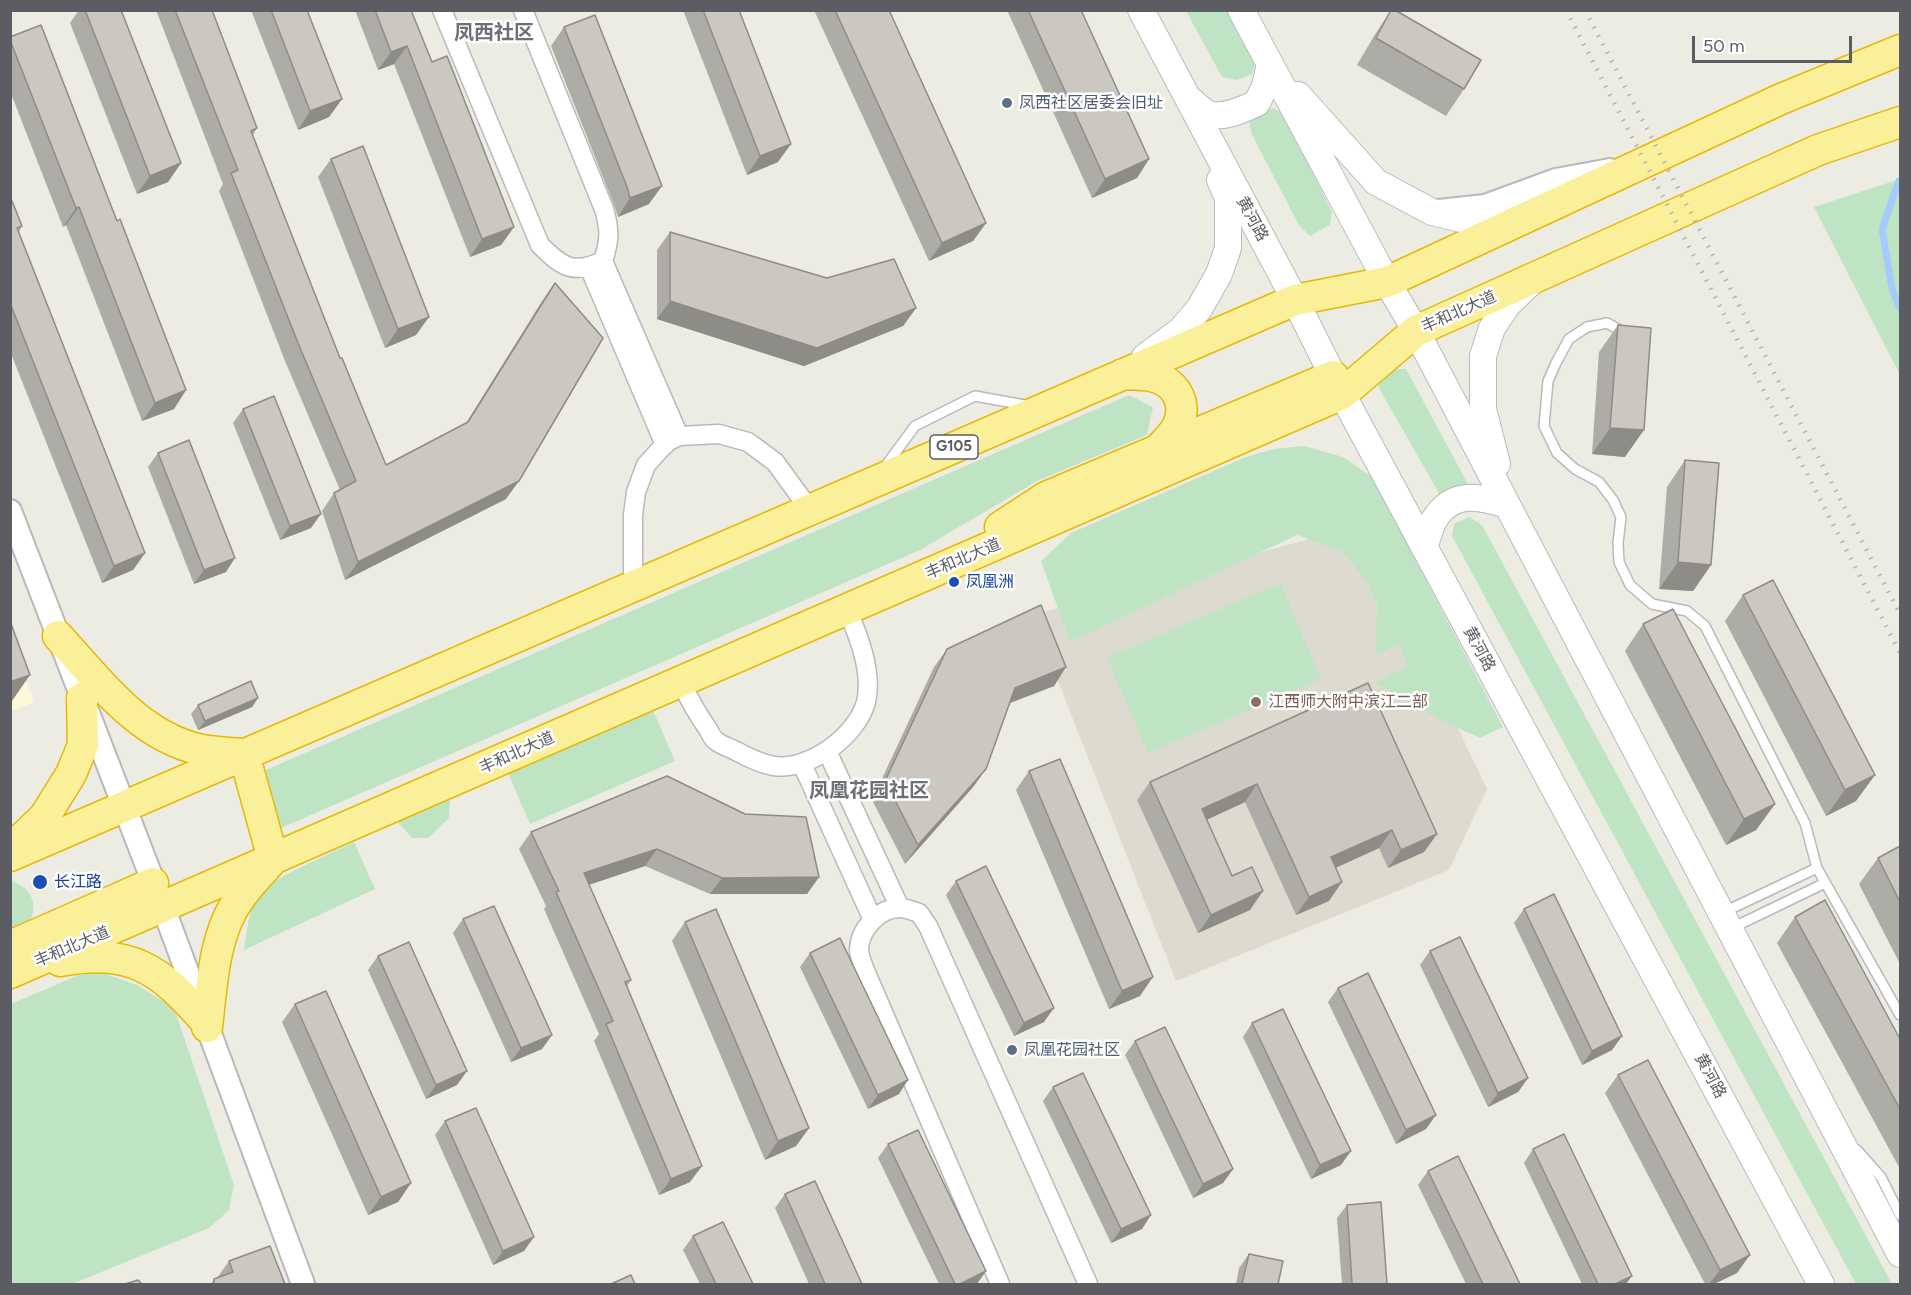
<!DOCTYPE html>
<meta charset="utf-8">
<style>
body{margin:0}
#map{position:relative;width:1911px;height:1295px;overflow:hidden;background:#edece2;font-family:Figtree,sans-serif}
canvas{display:block}
.frame{position:absolute;inset:0;border:12px solid #5b5d62;pointer-events:none}
.scale{position:absolute;left:1692px;top:36px;width:160px;height:27px;box-sizing:border-box;border:3px solid #5b5d62;border-top:0;padding-left:8px;font-size:18px;line-height:21px;white-space:nowrap;color:#5b5d62;-webkit-text-stroke:4px #fff;paint-order:stroke}
</style>
<div id="map">
<canvas width="1911" height="1295"></canvas>
<div class="frame"></div>
<div class="scale">50 m</div>
</div>
<script>
const ctx = document.querySelector('canvas').getContext('2d');
ctx.lineJoin = 'round';
function fillPath(path, color) {
  ctx.fillStyle = color;
  ctx.fill(path, 'evenodd');
}
function stroke(path, color, width, dash) {
  ctx.strokeStyle = color;
  ctx.lineWidth = width;
  ctx.lineCap = dash ? 'butt' : 'round';
  ctx.setLineDash(dash || []);
  ctx.stroke(path);
}
function drawText(font, color, halo, rows, align = 'center') {
  ctx.font = font + ' Figtree,"Noto Sans SC",sans-serif';
  ctx.lineWidth = 5;
  ctx.setLineDash([]);
  ctx.textBaseline = 'middle';
  ctx.strokeStyle = halo;
  ctx.fillStyle = color;
  for (const [text, x, y, turn = 0] of rows) {
    ctx.save();
    ctx.translate(x, y);
    ctx.rotate((+turn || 0) * Math.PI / 180);
    ctx.textAlign = isNaN(turn) ? turn : align;
    if (halo) ctx.strokeText(text, 0, 0);
    ctx.fillText(text, 0, 0);
    ctx.restore();
  }
}
const commercial = new Path2D(`
 M10,642L34,702L11,711H10Z`);
const education = new Path2D(`
 M1360,525L1487,789L1449,870L1176,981L1032,615Z`);
const green = new Path2D(`
 M1186,11H1229L1256,60L1252,74L1237,80L1222,77Z
 M1273,108L1283,113L1332,212L1330,225L1310,236L1299,225L1252,135L1249,120Z
 M1900,179V375L1814,207Z
 M1395,369H1406L1469,486L1440,495L1379,388L1378,379Z
 M1129,395L1153,407L1147,435L1037,481L920,550L281,828L269,824L252,776Z
 M1304,446L1343,457L1372,477L1503,727L1480,738L1439,719L1375,683L1408,666L1399,644L1376,655L1377,602L1367,582L1343,552L1297,535L1070,642L1041,561L1071,533L1246,457L1274,449Z
 M1469,517L1482,525L1892,1284H1856L1452,536L1454,524Z
 M1280,583L1321,679L1148,753L1107,658Z
 M652,708L675,761L530,824L507,771Z
 M450,796L449,818L428,838H412L397,821Z
 M354,842L375,889L244,950C247,933 248,911 257,896C268,879 333,853 354,842Z
 M11,881C30,887 40,903 29,923C25,929 16,935 11,940Z
 M103,973L137,985L174,1008L234,1185L229,1210L209,1228L72,1284H11V1004L79,975Z`);
const stream = new Path2D(`
 M1899,181L1882,229L1892,289L1900,308`);
const service = new Path2D(`
 M1625,333L1607,323L1587,327L1569,339L1556,363L1548,381L1544,426L1557,453L1575,469L1599,482L1613,500L1621,517L1618,543L1619,562L1630,585L1652,604L1687,611L1705,626L1805,823L1817,868L1900,1015
 M884,468L915,426L975,396L1030,406
 M1724,912L1817,868
 M1732,928L1825,883
 M1857,1150L1881,1177L1900,1215`);
const minor = new Path2D(`
 M442,10L540,245C562,267 573,275 603,261C610,240 610,230 604,209L523,10
 M603,261L679,436
 M589,267L665,445
 M633,586V515L636,492L646,465L667,442L679,436L719,434L748,442L775,462L810,510
 M681,682C689,699 697,714 708,729C710,733 712,738 716,741C721,745 730,748 736,751C747,757 761,764 774,766C809,771 857,736 866,702C873,673 859,636 847,610
 M827,751L900,908
 M802,764L873,920
 M1000,1284L864,968C862,962 859,955 859,949C860,929 879,908 900,908C906,908 913,911 919,913L928,926L1088,1284`);
const tertiary = new Path2D(`
 M1439,211L1485,206L1556,180L1610,170
 M10,511L163,907L303,1284`);
const secondary = new Path2D(`
 M1141,10L1295,300L1342,394L1821,1284
 M1241,10L1387,282L1416,331L1900,1254
 M1298,95L1376,182L1432,212L1474,222L1514,221
 M1189,99C1195,103 1202,112 1209,114C1224,119 1244,109 1257,103L1265,86L1270,64
 M1145,357L1181,330L1199,309L1219,274L1228,248V198L1220,180
 M1497,464L1483,409V356L1492,328L1508,304L1529,284
 M1424,547C1428,538 1430,527 1434,520C1452,490 1480,496 1507,505`);
const trunk = new Path2D(`
 M1123,374C1132,375 1142,374 1151,376C1175,381 1188,402 1178,425C1174,434 1164,443 1158,450
 M1000,527L1046,497L1333,376
 M58,636C99,681 139,737 202,750C216,752 230,753 244,754L273,859C262,872 249,884 240,898C214,932 212,985 207,1027
 M12,848L45,816L71,774L83,745L82,698
 M10,856L1295,300L1387,282L1781,99L1900,50
 M10,946L153,883
 M60,961C131,948 160,969 205,1021
 M10,973L1342,394L1416,331L1818,150L1900,122`);
const rail = new Path2D(`
 M1566,10L1900,653
 M1585,10L1900,614`);
const wall = new Path2D(`
 M79,10H121L181,163L168,182L137,194L70,23Z
 M156,10H212L257,128L253,135L340,358L386,465L466,423L542,301L555,283L506,499L345,580L322,511L334,493L340,490L285,361L219,191L223,184Z
 M251,10H307L342,99L329,117L298,130Z
 M355,10H411L432,62L514,227L501,245L470,257L394,64L378,70Z
 M683,10H739L778,162L747,175Z
 M814,10H889L986,223L973,241L929,261Z
 M1007,10H1081L1149,159L1137,178L1092,198Z
 M1391,10L1464,89L1446,116L1357,65L1374,36Z
 M564,27L649,204L618,217L614,205L551,46Z
 M10,37L117,221L186,390L174,409L142,421L66,225L63,227L10,91Z
 M331,159L416,335L385,348L318,177Z
 M10,196L22,226L19,232L145,553L133,570L102,583L10,351Z
 M670,232L916,308L903,326L804,366L657,319V250Z
 M1618,325L1625,457L1592,454L1599,352Z
 M243,409L311,528L280,540L233,423Z
 M158,453L226,572L194,584L148,467Z
 M1685,460L1711,565L1693,591L1659,589L1667,487Z
 M1743,595L1856,801L1826,816L1725,621Z
 M1643,624L1775,804L1756,830L1726,845L1625,651Z
 M947,649L1066,667L1054,686L1010,703L986,769L973,787L905,864L872,800L934,667Z
 M1368,683L1437,834L1424,852L1388,868L1379,848L1335,868L1329,901L1296,915L1245,802L1206,820L1232,876L1250,910L1198,933L1137,800L1150,782Z
 M258,698L252,707L198,730L191,714L198,705Z
 M1029,771L1140,996L1109,1009L1016,790Z
 M667,776L819,877L807,894H710L645,866L589,885L631,980L627,986L690,1182L659,1195L594,1041L599,1034L544,909L546,906L519,849L531,832Z
 M1900,846V964L1859,884L1878,858Z
 M956,881L1044,1022L1014,1036L946,895Z
 M1524,909L1622,1036L1612,1050L1582,1065L1514,923Z
 M1795,917L1900,1039V1169L1777,943Z
 M463,919L552,1035L542,1049L511,1062L453,933Z
 M685,922L809,1128L796,1146L765,1160L672,941Z
 M1430,951L1528,1078L1518,1092L1488,1107L1420,965Z
 M810,953L899,1094L868,1109L800,967Z
 M378,956L457,1085L426,1099L368,970Z
 M1338,988L1426,1129L1396,1144L1328,1002Z
 M295,1004L411,1183L398,1202L368,1215L282,1022Z
 M1252,1023L1341,1165L1311,1179L1243,1037Z
 M1135,1041L1233,1169L1223,1183L1193,1198L1125,1055Z
 M1618,1075L1737,1273L1714,1284H1705L1605,1093Z
 M1053,1087L1142,1229L1111,1243L1043,1101Z
 M445,1121L524,1251L493,1265L435,1135Z
 M888,1144L977,1284H939L878,1158Z
 M1533,1149L1626,1284H1582L1524,1163Z
 M1428,1171L1520,1284H1466L1418,1185Z
 M785,1194L862,1284H809L775,1208Z
 M1347,1205L1387,1284H1342L1337,1218Z
 M693,1236L753,1284H700L683,1250Z
 M1249,1254L1278,1284H1236L1239,1268Z
 M229,1261L285,1284H211L214,1279L217,1278Z`);
const shadedWall = new Path2D(`
 M407,46L394,64L378,70L391,52Z
 M342,99L329,117L298,130L310,111Z
 M791,144L778,162L747,175L760,156Z
 M1149,159L1137,178L1092,198L1105,179Z
 M181,163L168,182L137,194L150,176Z
 M662,186L649,204L618,217L630,198Z
 M79,207L66,225L63,227L76,208Z
 M986,223L973,241L929,261L942,243Z
 M514,227L501,245L470,257L482,239Z
 M670,301L916,308L903,326L804,366L657,319Z
 M429,317L416,335L385,348L398,329Z
 M186,390L174,409L142,421L155,403Z
 M1610,428L1644,430L1625,457L1592,454Z
 M519,481L506,499L345,580L358,562Z
 M321,514L311,528L280,540L290,526Z
 M145,553L133,570L102,583L114,566Z
 M235,558L226,572L194,584L204,570Z
 M1678,562L1711,565L1693,591L1659,589Z
 M1066,667L1054,686L1002,706L1015,688Z
 M30,675L12,701L10,702V682Z
 M258,698L252,707L198,730L205,721Z
 M986,769L973,787L905,864L918,845Z
 M1875,775L1856,801L1826,816L1845,790Z
 M1257,784L1245,802L1189,828L1202,809Z
 M1775,804L1756,830L1726,845L1744,819Z
 M1392,830L1379,848L1318,876L1331,857Z
 M1437,834L1424,852L1388,868L1401,850Z
 M657,849L645,866L573,890L584,873Z
 M819,877L807,894H710L722,878Z
 M1342,882L1329,901L1296,915L1309,897Z
 M1263,891L1250,910L1198,933L1211,915Z
 M1153,977L1140,996L1109,1009L1122,991Z
 M1054,1008L1044,1022L1014,1036L1024,1023Z
 M552,1035L542,1049L511,1062L521,1048Z
 M1622,1036L1612,1050L1582,1065L1592,1051Z
 M467,1071L457,1085L426,1099L436,1085Z
 M1528,1078L1518,1092L1488,1107L1498,1093Z
 M908,1080L899,1094L868,1109L878,1095Z
 M1436,1115L1426,1129L1396,1144L1406,1130Z
 M809,1128L796,1146L765,1160L778,1141Z
 M1351,1151L1341,1165L1311,1179L1320,1165Z
 M702,1166L690,1182L659,1195L671,1179Z
 M1233,1169L1223,1183L1193,1198L1203,1184Z
 M411,1183L398,1202L368,1215L381,1197Z
 M1151,1215L1142,1229L1111,1243L1121,1229Z
 M534,1237L524,1251L493,1265L503,1251Z
 M1750,1255L1737,1273L1714,1284H1709L1720,1270Z
 M986,1271L977,1284H960Z
 M1632,1276L1626,1284H1615Z`);
const building = new Path2D(`
 M85,10H121L181,163L150,176Z
 M175,10H212L257,128L251,131L340,358H342L386,465L468,422L555,283L603,338L519,481L358,562L334,493L356,481L298,343L231,173L238,170Z
 M271,10H307L342,99L310,111Z
 M375,10H411L432,62L447,56L514,227L482,239L407,46L391,52Z
 M703,10H739L791,144L760,156Z
 M835,10H889L986,223L942,243Z
 M1028,10H1081L1149,159L1105,179Z
 M1391,10H1395L1481,60L1464,89L1376,38Z
 M595,15L662,186L630,198L627,187L564,27Z
 M41,25L117,221L120,219L186,390L155,403L79,207L76,208L10,40V37Z
 M363,146L429,317L398,329L331,159Z
 M10,196L22,226L17,228L145,553L114,566L10,303Z
 M670,232L827,278L894,259L916,308L817,348L670,301Z
 M1618,325L1651,328L1644,430L1610,428Z
 M274,396L321,514L290,526L243,409Z
 M189,440L235,558L204,570L158,453Z
 M1685,460L1719,463L1711,565L1678,562Z
 M1773,580L1875,775L1845,790L1743,595Z
 M1041,605L1066,667L1015,688L986,769L918,845L885,781L947,649Z
 M1673,609L1775,804L1744,819L1643,624Z
 M10,621L30,675L10,682Z
 M251,681L258,698L205,721L198,705Z
 M1368,683L1437,834L1401,850L1392,830L1331,857L1342,882L1309,897L1257,784L1202,809L1232,876L1252,867L1263,891L1211,915L1150,782Z
 M1060,759L1153,977L1122,991L1029,771Z
 M667,776L745,814L806,817L819,877L722,878L657,849L584,873L631,980L625,982L702,1166L671,1179L606,1024L613,1021L556,892L559,891L531,832Z
 M1900,846V902L1878,858Z
 M986,866L1054,1008L1024,1023L956,881Z
 M1554,894L1622,1036L1592,1051L1524,909Z
 M1825,900L1900,1039V1109L1795,917Z
 M494,906L552,1035L521,1048L463,919Z
 M716,909L809,1128L778,1141L685,922Z
 M1460,937L1528,1078L1498,1093L1430,951Z
 M840,938L908,1080L878,1095L810,953Z
 M409,942L467,1071L436,1085L378,956Z
 M1368,973L1436,1115L1406,1130L1338,988Z
 M326,991L411,1183L381,1197L295,1004Z
 M1283,1009L1351,1151L1320,1165L1252,1023Z
 M1165,1027L1233,1169L1203,1184L1135,1041Z
 M1648,1060L1750,1255L1720,1270L1618,1075Z
 M1083,1073L1151,1215L1121,1229L1053,1087Z
 M476,1108L534,1237L503,1251L445,1121Z
 M918,1130L986,1271L960,1284H955L888,1144Z
 M1564,1134L1632,1276L1615,1284H1598L1533,1149Z
 M1458,1156L1520,1284H1483L1428,1171Z
 M815,1181L862,1284H825L785,1194Z
 M1381,1202L1387,1284H1352L1347,1205Z
 M723,1222L753,1284H716L693,1236Z
 M270,1246L285,1284H214V1279L233,1272L229,1261Z
 M1249,1254L1283,1261L1278,1284H1242Z
 M631,1275L635,1284H611Z
 M138,1280L142,1284H125Z`);
const markers = [
 [1007,103,6,"#5c6f8a"],
 [954,582,6,"#1a4fb4"],
 [1256,702,6,"#8d6e63"],
 [40,882,8,"#1a4fb4"],
 [1012,1050,6,"#5c6f8a"]
];
const shields = [
 [954,447,48]
];
const shieldNames = [
 ["G105",954,447]
];
const serviceNames = [
 ["凤西社区居委会旧址",1019,103],
 ["凤凰花园社区",1024,1050]
];
const streetNames = [
 ["黄河路",1252,219,62],
 ["丰和北大道",1459,312,-24],
 ["丰和北大道",963,559,-23],
 ["黄河路",1479,649,62],
 ["丰和北大道",517,753,-24],
 ["丰和北大道",72,947,-23],
 ["黄河路",1710,1076,62]
];
const transitNames = [
 ["凤凰洲",966,582],
 ["长江路",54,882]
];
const educationNames = [
 ["江西师大附中滨江二部",1268,702]
];
const quarterNames = [
 ["凤西社区",494,33],
 ["凤凰花园社区",869,791]
];
fillPath(commercial, '#fcf8d8');
fillPath(education, '#dddbd0');
fillPath(green, '#bfe4c3');
stroke(stream, '#a3ccfc', 7);
stroke(service, '#b8b9be', 12);
stroke(minor, '#b8b9be', 21);
stroke(tertiary, '#b8b9be', 26);
stroke(secondary, '#b8bac0', 28);
stroke(trunk, '#e7b808', 33);
stroke(service, '#fff', 9);
stroke(minor, '#fff', 18);
stroke(tertiary, '#fff', 22);
stroke(secondary, '#fff', 26);
stroke(trunk, '#faf09a', 30);
stroke(rail, '#b3b4b4', 4.5, [1.5, 8]);
fillPath(wall, '#aeaca6');
fillPath(shadedWall, '#8d8c87');
fillPath(building, '#cac8c1');
stroke(building, '#8d8c87', 1.5);
for (const [x, y, r, color] of markers) {
  const dot = new Path2D();
  dot.arc(x, y, r, 0, 2 * Math.PI);
  ctx.fillStyle = color;
  ctx.fill(dot);
  stroke(dot, '#fff', 2);
}
for (const [x, y, w] of shields) {
  const box = new Path2D();
  box.roundRect(x - w / 2, y - 12, w, 24, 4.5);
  ctx.fillStyle = '#fff';
  ctx.fill(box);
  stroke(box, '#5b5d62', 1.5);
}
drawText('bold 15px', '#5b5d62', null, shieldNames);
drawText('16px', '#4e5e75', '#fff', serviceNames, 'left');
drawText('16px', '#5b5d62', '#fff', streetNames);
drawText('16px', '#164399', '#fff', transitNames, 'left');
drawText('16px', '#785e54', '#fff', educationNames, 'left');
drawText('bold 20px', '#6c6f74', '#fff', quarterNames);
</script>
